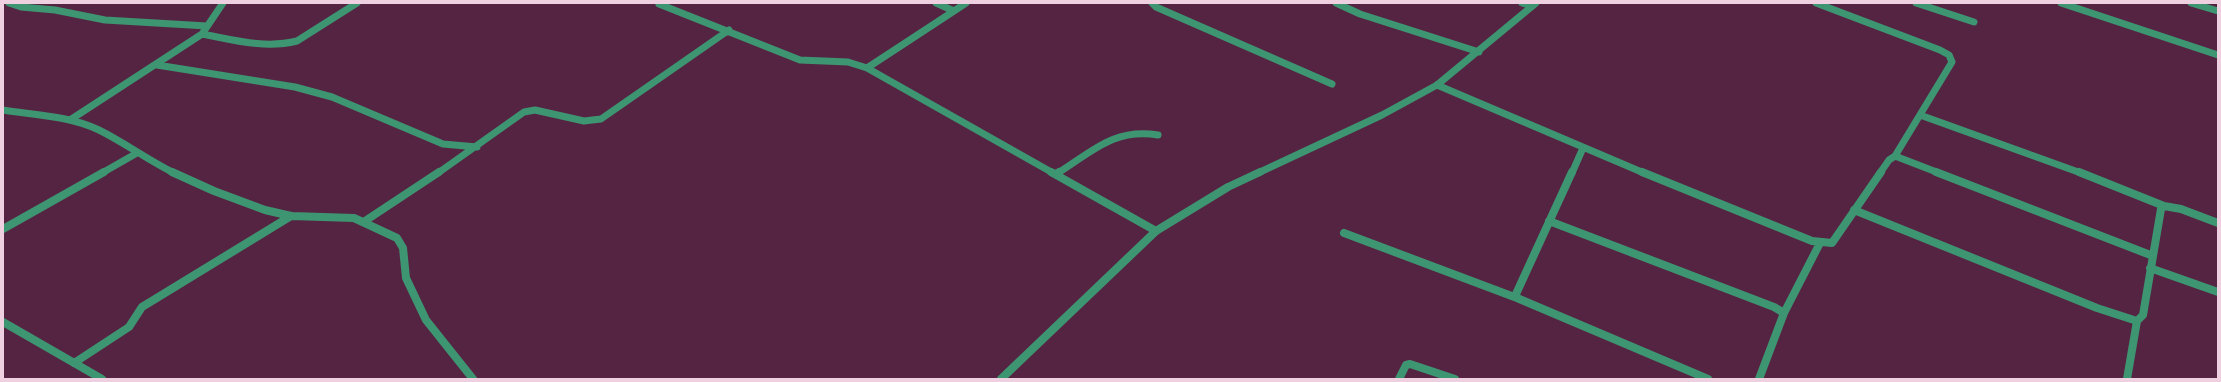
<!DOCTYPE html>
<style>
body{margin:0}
#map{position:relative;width:2221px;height:382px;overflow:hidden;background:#552443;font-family:Cabin,sans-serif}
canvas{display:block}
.frame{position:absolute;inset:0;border:4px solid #efd0e1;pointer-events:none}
</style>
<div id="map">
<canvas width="2221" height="382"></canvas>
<div class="frame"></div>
</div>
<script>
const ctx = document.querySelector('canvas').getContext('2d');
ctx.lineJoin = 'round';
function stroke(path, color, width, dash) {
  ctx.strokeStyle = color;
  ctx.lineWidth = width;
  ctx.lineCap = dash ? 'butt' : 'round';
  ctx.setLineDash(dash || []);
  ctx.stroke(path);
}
const minorFar1 = new Path2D(`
 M9,3L21,7L55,10L105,20L207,26
 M1152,3L1156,7L1332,84
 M1336,3L1360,14L1479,52
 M1522,3L1532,6
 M1816,3L1940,50L1949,55L1952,62L1895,156L1889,160L1880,173
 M1916,3L1974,22
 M2061,3L2218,55
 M2191,3L2218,11
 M659,4L800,60L848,62L867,68L1053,173
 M954,11L966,3
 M202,34C234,40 265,49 297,41L357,3
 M157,65L295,87L332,97L443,144L477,147
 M867,68L954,11L936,3
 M1437,85L1644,173
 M3,110C35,115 70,116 99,130C125,143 148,160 174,173
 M1920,115L2081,173
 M70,120L202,34L223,3
 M1895,156L1939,173
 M102,173L137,153
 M438,173L524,112L535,110L584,121L601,119L729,30
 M1058,173C1093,151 1114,128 1158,135
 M1572,173L1583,148`);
const minor = new Path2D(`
 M172,172L214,191L265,210L291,216L354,218L397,238L403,248L406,278L426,320L473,379
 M1051,172L1156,231
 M1572,172L1516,294L1517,298L1708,379
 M1642,172L1812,241L1832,243L1881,172
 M1936,172L2153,256L2161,209L2164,206L2181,209L2218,223
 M2079,172L2164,206
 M1056,174L1059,172
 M1854,210L2097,308L2137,321L2143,315L2153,256
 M365,221L439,172
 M1549,221L1774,307L1784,313
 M3,229L104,172
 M1344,233L1517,298
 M2150,268L2218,292
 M3,322L102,379
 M74,363L129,327L142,307L291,216
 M1399,379L1406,365L1410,364L1455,379
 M1759,379L1784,313L1820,243
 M2127,379L2137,321`);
const tertiaryFar1 = new Path2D(`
 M1258,173L1382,115L1437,85L1536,3`);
const tertiary = new Path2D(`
 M1001,379L1156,231L1228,187L1260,172`);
stroke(minorFar1, '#3e9571', 7);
stroke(minor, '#3e9571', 8);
stroke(tertiaryFar1, '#3e9571', 7);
stroke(tertiary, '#3e9571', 8);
</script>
